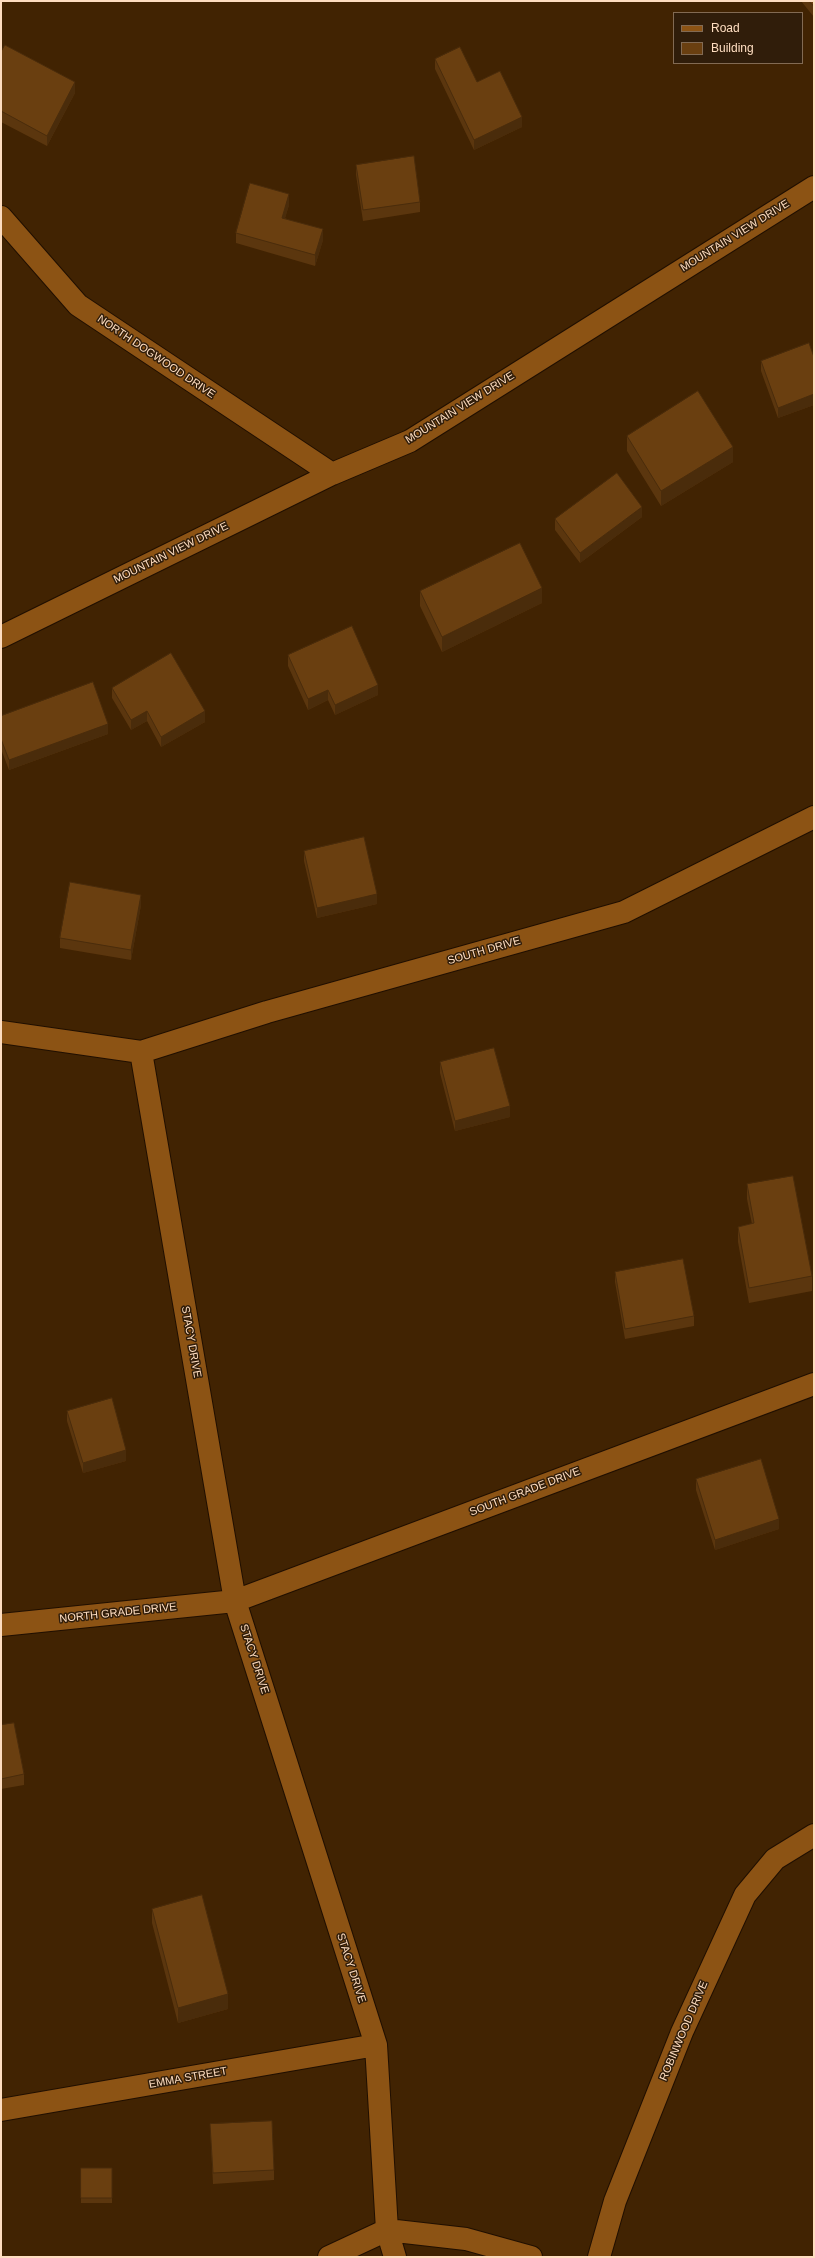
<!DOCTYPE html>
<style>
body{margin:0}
#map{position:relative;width:815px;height:2258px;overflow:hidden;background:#412302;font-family:Arial,sans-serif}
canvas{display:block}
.frame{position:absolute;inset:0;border:2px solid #feddc0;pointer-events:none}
.legend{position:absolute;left:673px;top:12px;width:130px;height:52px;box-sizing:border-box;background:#301d0a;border:1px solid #826a53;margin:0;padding:5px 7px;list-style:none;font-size:12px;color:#feddc0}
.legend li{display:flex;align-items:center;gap:8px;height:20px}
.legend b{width:20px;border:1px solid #826a53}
</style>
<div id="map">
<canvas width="815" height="2258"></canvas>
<div class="frame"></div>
<ul class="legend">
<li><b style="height:5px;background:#8c5314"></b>Road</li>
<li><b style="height:11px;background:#6a3f10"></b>Building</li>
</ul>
</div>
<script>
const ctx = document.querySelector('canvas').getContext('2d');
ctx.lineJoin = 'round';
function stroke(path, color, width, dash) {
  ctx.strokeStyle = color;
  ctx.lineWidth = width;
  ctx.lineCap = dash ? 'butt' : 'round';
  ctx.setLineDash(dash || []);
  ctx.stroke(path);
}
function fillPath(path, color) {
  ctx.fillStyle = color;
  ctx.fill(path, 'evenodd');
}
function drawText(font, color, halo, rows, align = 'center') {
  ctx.font = font + ' Arial,sans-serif';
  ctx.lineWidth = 3;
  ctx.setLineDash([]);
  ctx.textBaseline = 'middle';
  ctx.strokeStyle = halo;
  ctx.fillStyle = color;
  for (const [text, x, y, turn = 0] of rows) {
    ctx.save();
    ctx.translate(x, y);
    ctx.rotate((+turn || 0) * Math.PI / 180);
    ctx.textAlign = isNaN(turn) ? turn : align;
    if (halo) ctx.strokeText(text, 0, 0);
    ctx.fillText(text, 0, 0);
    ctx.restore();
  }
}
const street = new Path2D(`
 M1,217L78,305L332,474
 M1,637L332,474L410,441L814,187
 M1,1032L141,1052L267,1012L624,912L814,817
 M141,1052L235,1601L376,2045L387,2230L395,2257
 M1,1625L235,1601L814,1384
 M1,2110L376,2045
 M329,2257L387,2230L466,2239L531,2257
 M599,2257L615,2201L682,2032L745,1895L775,1859L814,1835`);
const wall = new Path2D(`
 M801,1H814V17Z
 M1,52L75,93L47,146L1,122Z
 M435,59L477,82L522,127L474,150L435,69Z
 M356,165L420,202V212L363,221L356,175Z
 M289,205L285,218L323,240L315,266L236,243V233Z
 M814,357V405L778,418L761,371V361Z
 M627,436L733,462L661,506L627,451Z
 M642,517L580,563L555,530V519Z
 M420,591L542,603L442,652L420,606Z
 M288,655L378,695L335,715L328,700L308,710L288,666Z
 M112,688L205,722L161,747L147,721L131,730L112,698Z
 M1,716L108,734L9,770L1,749Z
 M304,851L377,904L317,918L304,861Z
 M141,905L131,960L60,948V938Z
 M440,1062L510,1117L455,1131L440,1073Z
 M747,1184L812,1276V1291L749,1303L738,1242V1227L752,1224L747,1199Z
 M615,1272L694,1316V1326L625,1339L615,1282Z
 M67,1411L126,1461L83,1473L67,1421Z
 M696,1479L779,1529L715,1550L696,1490Z
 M1,1725L24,1774V1785L1,1789Z
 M152,1909L228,2009L178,2023L152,1923Z
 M210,2124L274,2170V2180L213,2184Z
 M81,2168H112V2203H81Z`);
const shadedWall = new Path2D(`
 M75,82V93L47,146V136Z
 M522,117V127L474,150V140Z
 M289,194V205L282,228V218Z
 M323,229V240L315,266V255Z
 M814,394V405L778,418V408Z
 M733,447V462L661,506V491Z
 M642,507V517L580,563V553Z
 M542,588V603L442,652V637Z
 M378,685V695L335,715V705Z
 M328,690V700L308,710V699Z
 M147,711V721L131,730V720Z
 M205,711V722L161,747V737Z
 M108,724V734L9,770V760Z
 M377,894V904L317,918V908Z
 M141,895V905L131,960V950Z
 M510,1106V1117L455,1131V1121Z
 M126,1450V1461L83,1473V1463Z
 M779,1519V1529L715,1550V1540Z
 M228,1994V2009L178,2023V2008Z`);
const building = new Path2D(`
 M809,1H814V6Z
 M5,45L75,82L47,136L1,111V52Z
 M460,47L477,82L500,71L522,117L474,140L435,59Z
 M414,156L420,202L363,210L356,165Z
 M250,183L289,194L282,218L323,229L315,255L236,233Z
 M809,343L814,357V394L778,408L761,361Z
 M698,391L733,447L661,491L627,436Z
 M617,473L642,507L580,553L555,519Z
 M520,543L542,588L442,637L420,591Z
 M352,626L378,685L335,705L328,690L308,699L288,655Z
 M171,653L205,711L161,737L147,711L131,720L112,688Z
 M93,682L108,724L9,760L1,739V716Z
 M364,837L377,894L317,908L304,851Z
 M70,882L141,895L131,950L60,938Z
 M494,1048L510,1106L455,1121L440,1062Z
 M793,1176L812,1276L749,1288L738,1227L754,1223L747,1184Z
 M683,1259L694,1316L625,1329L615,1272Z
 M112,1398L126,1450L83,1463L67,1411Z
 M761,1459L779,1519L715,1540L696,1479Z
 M14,1723L24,1774L1,1779V1725Z
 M202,1895L228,1994L178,2008L152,1909Z
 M272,2121L274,2170L213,2173L210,2124Z
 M81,2168H112V2198H81Z`);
const streetNames = [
 ["MOUNTAIN VIEW DRIVE",735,236,-32],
 ["NORTH DOGWOOD DRIVE",156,357,34],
 ["MOUNTAIN VIEW DRIVE",460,408,-32],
 ["MOUNTAIN VIEW DRIVE",171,553,-26],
 ["SOUTH DRIVE",484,951,-16],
 ["STACY DRIVE",191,1342,80],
 ["SOUTH GRADE DRIVE",525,1492,-21],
 ["NORTH GRADE DRIVE",118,1613,-6],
 ["STACY DRIVE",254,1659,72],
 ["STACY DRIVE",351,1968,72],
 ["ROBINWOOD DRIVE",684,2031,-67],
 ["EMMA STREET",188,2078,-10]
];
stroke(street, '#200f00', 24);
stroke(street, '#8c5314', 22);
fillPath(wall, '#5b360e');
fillPath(shadedWall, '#4a2c0b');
fillPath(building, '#6a3f10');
stroke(building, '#4a2c0b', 1);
drawText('11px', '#feddc0', '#301d0a', streetNames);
</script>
